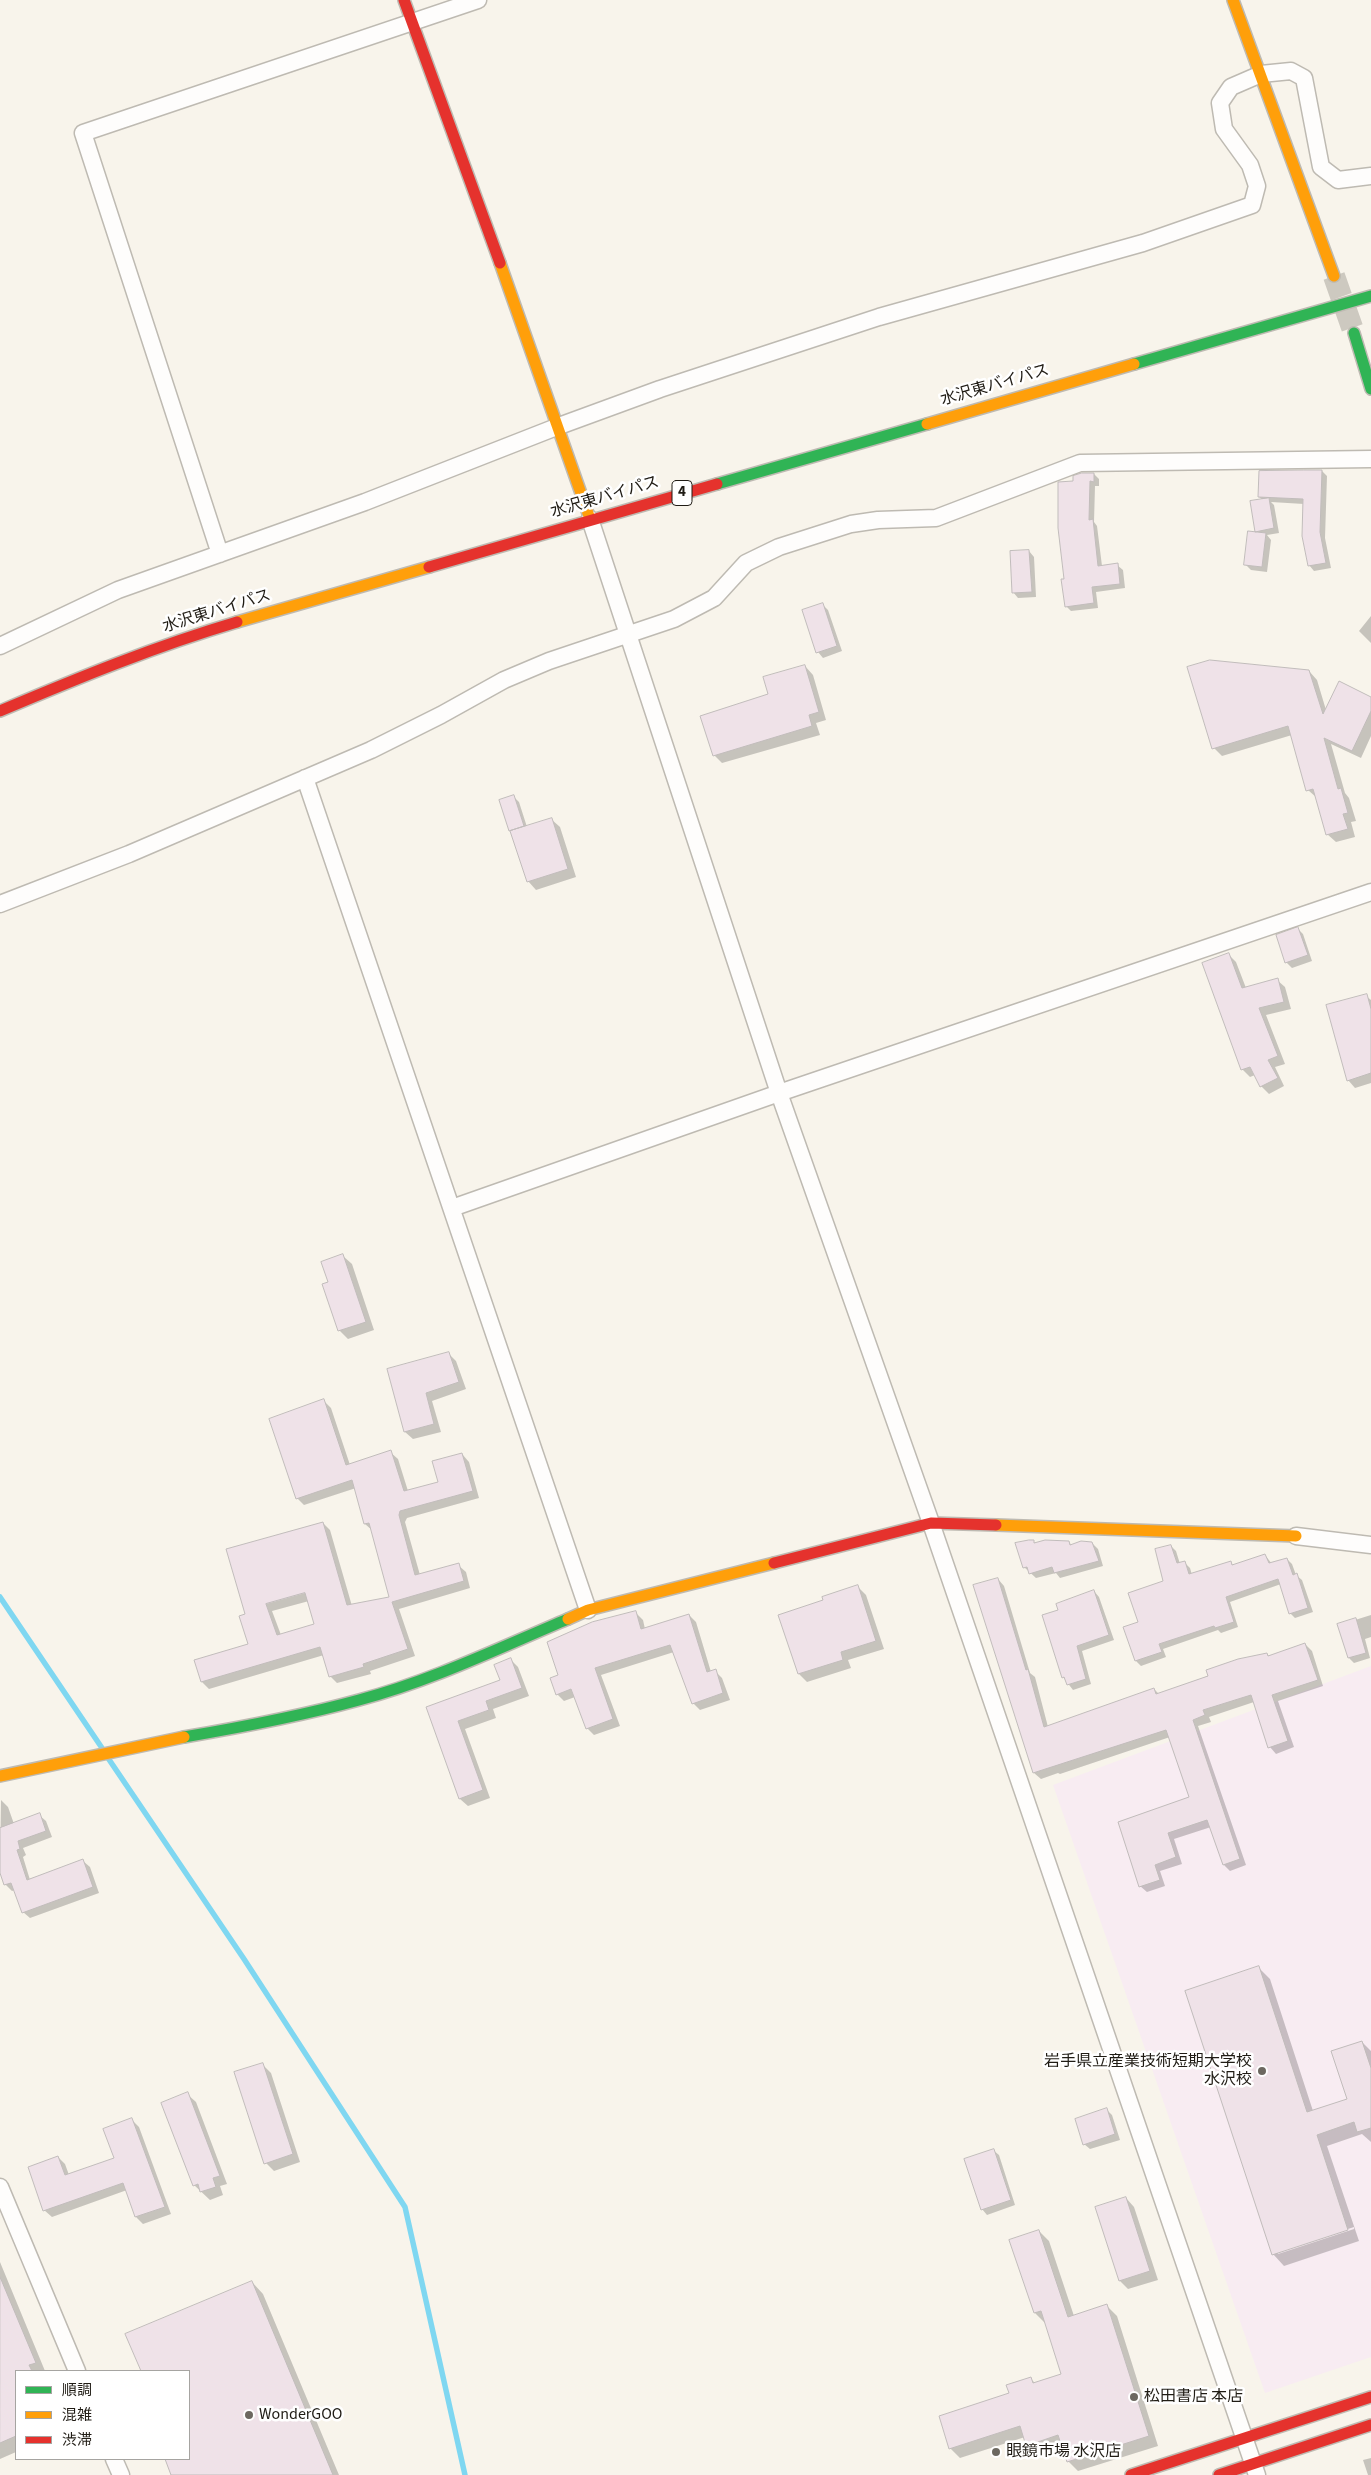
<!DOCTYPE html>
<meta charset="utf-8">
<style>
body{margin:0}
#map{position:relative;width:1371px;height:2475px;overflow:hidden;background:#f8f4eb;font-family:"Source Sans 3","Noto Sans JP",sans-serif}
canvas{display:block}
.legend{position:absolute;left:15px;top:2370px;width:175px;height:90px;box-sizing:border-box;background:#fff;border:1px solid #a6a4a1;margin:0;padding:6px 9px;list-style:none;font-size:15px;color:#201c15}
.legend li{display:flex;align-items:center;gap:10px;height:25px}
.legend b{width:25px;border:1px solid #a6a4a1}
</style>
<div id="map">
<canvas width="1371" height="2475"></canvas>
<ul class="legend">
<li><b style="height:6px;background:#30b455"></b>順調</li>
<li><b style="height:6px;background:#ff9f0a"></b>混雑</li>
<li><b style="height:6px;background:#e5322d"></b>渋滞</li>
</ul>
</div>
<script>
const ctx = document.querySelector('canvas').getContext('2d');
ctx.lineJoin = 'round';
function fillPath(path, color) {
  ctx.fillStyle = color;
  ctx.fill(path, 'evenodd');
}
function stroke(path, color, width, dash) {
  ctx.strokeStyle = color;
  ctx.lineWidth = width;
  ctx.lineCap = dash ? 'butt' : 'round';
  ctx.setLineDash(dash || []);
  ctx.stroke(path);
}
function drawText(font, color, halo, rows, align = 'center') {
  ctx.font = font + ' "Source Sans 3","Noto Sans JP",sans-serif';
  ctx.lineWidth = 5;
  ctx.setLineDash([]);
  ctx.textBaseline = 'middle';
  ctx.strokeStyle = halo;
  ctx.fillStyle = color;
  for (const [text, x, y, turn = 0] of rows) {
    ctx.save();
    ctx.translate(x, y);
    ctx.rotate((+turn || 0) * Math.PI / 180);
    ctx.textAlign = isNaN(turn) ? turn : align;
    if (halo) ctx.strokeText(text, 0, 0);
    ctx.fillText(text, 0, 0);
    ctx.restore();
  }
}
const education = new Path2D(`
 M1371,1666V2357L1265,2393L1053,1785Z`);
const shadow = new Path2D(`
 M1322,471L1327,476L1325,538L1331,568L1314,571L1309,565L1304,504L1271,502L1274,505L1279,533L1267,535L1271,540L1267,572L1251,570L1245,564L1259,533L1256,531L1263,500L1259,497Z
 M1094,474L1099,479V486H1095L1094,522L1097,526L1102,566L1117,565L1123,570L1125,588L1096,592L1098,608L1071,611L1066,606V580L1074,482Z
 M1029,551L1034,557L1036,597L1018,598L1013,592Z
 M822,604L828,610L842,651L823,658L818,652Z
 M1371,616V643L1359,631Z
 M805,666L813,675L826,720L816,723L820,735L722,763L714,755L769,695Z
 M1309,671L1317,680L1326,710L1371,698V736L1361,758L1331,744L1345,793L1349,798L1356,821L1351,822L1355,837L1336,842L1327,834L1317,798L1308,790L1292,735L1222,756L1214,748Z
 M513,796L519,802L527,827L551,819L560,827L576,877L536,890L528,881L510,830Z
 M1298,929L1303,934L1312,961L1292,968L1286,962Z
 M1228,954L1236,962L1246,988L1277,980L1285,987L1291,1009L1266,1015L1285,1064L1275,1067L1284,1086L1269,1094L1261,1086L1255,1075L1250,1077L1242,1069Z
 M1366,996L1371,1000V1083L1355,1088L1348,1080Z
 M343,1256L352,1264L374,1330L348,1339L339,1330Z
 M449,1354L456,1361L466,1389L432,1401L441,1432L413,1439L405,1432L389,1369Z
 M324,1401L331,1408L350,1465L390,1452L398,1459L408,1491L439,1483L462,1454L469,1462L479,1498L407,1518L405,1522L420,1575L458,1565L466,1572L470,1588L399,1609L415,1656L370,1671L371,1674L337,1683L330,1676L324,1655L209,1689L202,1682L250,1645L247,1614L323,1523L330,1530L352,1606L391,1598L373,1531L365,1524L356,1488L304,1505L297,1498ZM309,1601L316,1625L281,1635L272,1611Z
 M1033,1541L1036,1544L1069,1542L1072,1546L1092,1543L1098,1549L1103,1566L1060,1578L1056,1573L1036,1578L1024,1567Z
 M1171,1546L1176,1551L1180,1564L1185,1563L1190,1568L1192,1575L1230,1562L1234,1566L1265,1555L1272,1564L1287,1559L1292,1564L1296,1575L1302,1580L1313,1612L1295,1618L1290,1613L1281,1584L1230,1602L1238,1627L1221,1633L1218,1630L1163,1649L1166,1657L1141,1666L1136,1661L1140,1622L1165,1581Z
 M998,1579L1004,1586L1030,1673L1035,1677L1048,1727L1154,1689L1159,1694L1267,1654L1269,1656L1305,1644L1312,1651L1323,1686L1278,1701L1294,1747L1276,1754L1270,1747L1254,1702L1209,1717L1211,1722L1198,1726L1246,1865L1230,1871L1224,1865L1211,1827L1174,1839L1182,1864L1160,1871L1165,1886L1147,1892L1140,1886L1119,1822L1191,1798L1170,1737L1060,1774L1058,1773L1041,1779L1034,1773Z
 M858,1587L866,1595L884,1649L848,1660L851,1668L807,1682L799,1674L824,1601Z
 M1094,1591L1099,1597L1114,1640L1082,1651L1091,1684L1073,1690L1063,1677L1059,1611Z
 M636,1613L643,1620L645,1629L689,1615L696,1622L711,1672L715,1671L722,1678L730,1700L700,1710L693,1703L674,1652L601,1675L620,1726L594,1735L587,1728L575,1697L564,1701L557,1694L560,1676Z
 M1371,1615V1637L1365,1639L1370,1658L1354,1663L1349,1658L1339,1625Z
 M510,1659L518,1667L529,1696L493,1709L496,1718L465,1729L490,1798L468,1806L460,1799L427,1708L501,1681Z
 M1,1800L8,1807L14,1824L39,1815L46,1821L52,1837L23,1848L26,1855L23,1857L30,1880L83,1861L90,1867L99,1893L30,1918L23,1912L15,1890L12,1891L5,1884L0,1871Z
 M1259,1968L1270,1979L1313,2111L1348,2100L1362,2042L1371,2051V2142L1362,2134L1327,2146L1359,2241L1284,2266L1273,2254ZM1354,2227V2229L1278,2254V2252Z
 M262,2064L271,2073L300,2162L274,2171L266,2163Z
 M187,2094L196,2102L227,2184L220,2186L223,2195L210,2200L194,2185Z
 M1106,2109L1112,2115L1120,2140L1090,2149L1084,2144Z
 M132,2120L139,2127L171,2214L143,2224L136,2217L127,2190L52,2217L44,2210L58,2157L65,2164L69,2175L115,2159Z
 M993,2150L999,2155L1015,2205L987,2215L982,2209Z
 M1126,2198L1134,2207L1158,2280L1128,2289L1120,2281L1096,2208Z
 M1039,2231L1049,2241L1074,2316L1107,2306L1117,2316L1158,2446L1078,2471L1068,2461L1063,2446L1038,2455L1028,2445L1025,2437L960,2458L950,2448L1030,2378L1035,2383L1063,2374L1045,2323L1035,2313Z
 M0,2262L45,2371H16V2452L0,2459Z
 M252,2282L263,2294L339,2475H173L166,2459H189V2371H142L127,2335Z
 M1371,2458V2475H1368L1363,2460Z`);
const stream = new Path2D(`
 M0,1597L102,1748
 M108,1758L244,1959L405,2207L465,2475`);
const building = new Path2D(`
 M1304,470H1322L1320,532L1326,563L1308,566L1302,536L1303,499L1258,497L1259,471Z
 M1082,473H1094V482L1090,481L1089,520L1093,519L1098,566L1118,563L1120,584L1092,587L1094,603L1065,607L1061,579H1064L1058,528V482L1073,481V476Z
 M1269,498L1274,528L1255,532L1250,501Z
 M1248,531L1266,533L1262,567L1244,565Z
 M1029,550L1032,592L1012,593L1010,551Z
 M823,603L837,646L816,653L802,610Z
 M1210,660L1309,670L1323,714L1339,681L1371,697V711L1352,751L1324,738L1338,789L1341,788L1348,813L1343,814L1348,829L1326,835L1313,789L1306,791L1288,726L1212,749L1187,667Z
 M805,665L819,712L809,715L812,726L713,756L700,716L768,694L763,677Z
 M514,795L524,826L509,831L499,800Z
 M552,818L568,869L527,882L510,831Z
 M1298,927L1308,955L1285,963L1276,935Z
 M1229,953L1242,988L1278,978L1284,1002L1259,1008L1278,1056L1268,1060L1278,1078L1260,1087L1250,1067L1241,1070L1202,963Z
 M1367,994L1371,1009V1073L1347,1081L1326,1005Z
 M343,1254L366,1322L338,1331L322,1284L328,1282L321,1262Z
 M449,1352L459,1382L426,1393L434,1424L404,1432L387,1369Z
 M324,1399L346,1465L391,1450L404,1491L438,1482L432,1461L462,1453L473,1491L400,1511L399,1515L415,1575L459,1563L464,1581L392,1602L408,1649L363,1664L364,1667L329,1677L320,1647L201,1682L194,1660L248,1644L239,1616L245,1614L226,1549L323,1522L347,1605L389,1597L369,1523L364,1524L352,1480L296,1499L269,1419ZM305,1593L314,1624L277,1635L266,1604Z
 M1029,1540H1034V1543L1045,1540L1069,1541L1070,1545L1081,1541L1092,1542L1099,1561L1054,1573L1052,1567L1029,1574L1027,1567L1023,1568L1015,1543Z
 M1171,1545L1177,1563L1185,1561L1189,1574L1231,1561L1232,1565L1265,1554L1269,1563L1287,1558L1293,1575L1297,1573L1308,1608L1289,1614L1278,1579L1226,1597L1234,1622L1215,1628L1214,1626L1159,1644L1162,1652L1135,1661L1123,1627L1138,1622L1128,1593L1163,1581L1155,1549Z
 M998,1578L1026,1670L1028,1669L1044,1727L1154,1688L1156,1694L1208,1676L1206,1670L1238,1659L1267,1653L1268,1656L1305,1643L1318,1680L1272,1695L1288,1741L1268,1748L1251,1695L1203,1710L1205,1715L1193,1720L1240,1859L1223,1865L1207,1820L1168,1833L1176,1857L1155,1865L1160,1880L1139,1887L1118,1822L1189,1797L1166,1730L1033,1773L973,1585Z
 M858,1585L876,1641L841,1652L843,1660L798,1674L778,1615L823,1600L822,1597Z
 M1094,1590L1109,1635L1077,1646L1086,1679L1067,1685L1064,1677L1062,1678L1042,1615L1058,1610L1056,1604Z
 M636,1611L641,1629L689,1614L707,1672L716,1669L723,1693L692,1704L670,1645L595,1668L613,1719L586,1729L571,1689L556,1695L550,1678L558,1675L547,1642L592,1622Z
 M1356,1618L1366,1653L1348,1658L1337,1624Z
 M511,1658L522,1688L486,1701L489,1710L458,1721L483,1790L459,1799L426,1707L500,1680L494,1665Z
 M40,1813L46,1831L18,1841L20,1849L17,1850L27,1880L83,1859L93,1887L22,1913L11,1883L4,1885L0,1873V1828Z
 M1259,1966L1307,2112L1347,2099L1331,2051L1362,2041L1371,2068V2128L1357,2132L1354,2122L1317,2135L1348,2230L1272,2255L1185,1991Z
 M263,2063L293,2154L264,2164L234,2072Z
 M188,2092L220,2176L213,2178L216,2187L200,2192L198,2184L193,2186L161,2103Z
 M1107,2108L1115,2134L1083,2145L1075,2119Z
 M132,2118L165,2207L135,2217L123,2183L43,2211L28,2167L58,2156L65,2175L114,2158L103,2129Z
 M994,2149L1011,2200L981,2210L964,2159Z
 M1126,2197L1150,2271L1119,2281L1095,2207Z
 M1039,2230L1068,2317L1107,2304L1149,2436L1067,2462L1058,2435L1026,2446L1020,2426L949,2449L939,2416L1009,2393L1006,2385L1031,2377L1033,2383L1061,2374L1041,2311L1034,2313L1009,2240Z
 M0,2277L36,2363L29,2365L32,2371H16V2436L0,2443Z
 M252,2281L333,2475H171L165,2459H189V2371H141L125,2334Z`);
const secondaryTunnel = new Path2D(`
 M1334,276L1354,333`);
const street = new Path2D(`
 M590,519L779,1093L931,1523L1257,2475
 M220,554L83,133L478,0
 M0,646L118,590L365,502L559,426L660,389L879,317L1143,243L1252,205L1257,186L1250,165L1224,129L1220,103L1231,87L1261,74L1291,71L1304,78L1321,167L1338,180L1371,176
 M305,778L588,1610
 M0,904L129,854L371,750L441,715L504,680L549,661L674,619L714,598L746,563L779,547L851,524L878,520L936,518L1080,463L1371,459
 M452,1208L779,1093L1371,892
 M1296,1536L1371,1545
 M0,2187L77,2371
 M114,2459L121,2475`);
const fast = new Path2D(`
 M1354,333L1371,389
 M1134,364L1371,296
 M717,484L927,424
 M184,1737C243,1727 301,1716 359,1700C431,1681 499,1648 568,1619`);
const slow = new Path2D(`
 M1233,0L1334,276
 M500,263L590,519
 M927,424L1134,364
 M237,622L429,567
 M996,1525L1296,1536
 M568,1619L588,1610L774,1563
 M0,1776L184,1737`);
const jam = new Path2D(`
 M404,0L500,263
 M429,567L717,484
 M0,711C78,678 156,646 237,622
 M774,1563L931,1523L996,1525
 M1131,2475L1371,2397
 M1219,2475L1371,2425`);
const markers = [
 [1262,2071,5,"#6c6860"],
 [1134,2397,5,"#6c6860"],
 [249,2415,5,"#6c6860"],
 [996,2452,5,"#6c6860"]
];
const shields = [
 [682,493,20]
];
const shieldNames = [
 ["4",682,493]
];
const streetNames = [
 ["水沢東バイパス",995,386,-16],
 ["水沢東バイパス",605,498,-16],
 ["水沢東バイパス",217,612,-17]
];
const poiNames = [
 ["岩手県立産業技術短期大学校",1252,2062,"right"],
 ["水沢校",1252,2080,"right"],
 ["松田書店 本店",1144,2397],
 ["WonderGOO",259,2415],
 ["眼鏡市場 水沢店",1006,2452]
];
fillPath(education, '#f8ecf2');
fillPath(shadow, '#0003');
stroke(stream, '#7fd7f1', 5.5);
fillPath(building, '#efe2e8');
stroke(building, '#c1bcbb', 1);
stroke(secondaryTunnel, '#cdc9c0', 22, [22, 11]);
stroke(street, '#bebab2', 19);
stroke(fast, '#bebab2', 14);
stroke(slow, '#bebab2', 14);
stroke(jam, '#bebab2', 14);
stroke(street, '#fefdfc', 16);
stroke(fast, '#30b455', 11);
stroke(slow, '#ff9f0a', 11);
stroke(jam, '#e5322d', 11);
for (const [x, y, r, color] of markers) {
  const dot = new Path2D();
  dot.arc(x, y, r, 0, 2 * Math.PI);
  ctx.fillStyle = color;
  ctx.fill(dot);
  stroke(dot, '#fff', 2);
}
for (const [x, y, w] of shields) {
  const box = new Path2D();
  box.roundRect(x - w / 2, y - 12.5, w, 25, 4);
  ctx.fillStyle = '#fff';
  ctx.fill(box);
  stroke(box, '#201c15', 1);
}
drawText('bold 15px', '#201c15', null, shieldNames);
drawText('16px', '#201c15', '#fff', streetNames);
drawText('16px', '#201c15', '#fff', poiNames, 'left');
</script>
